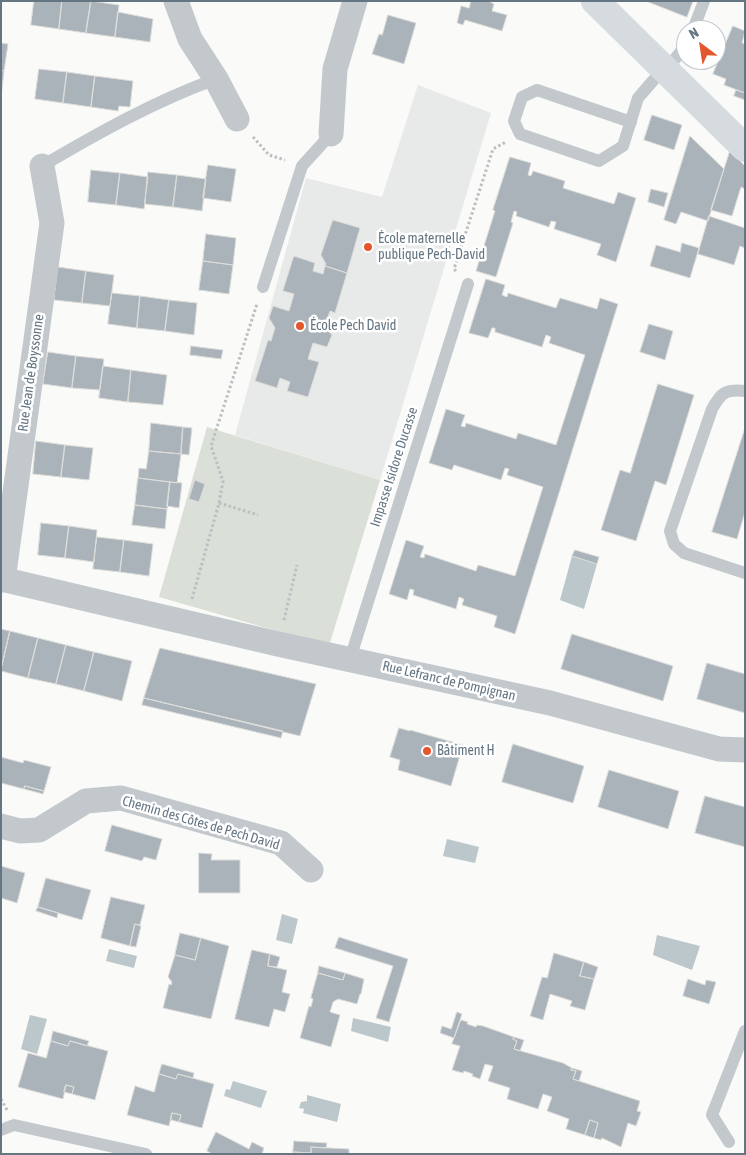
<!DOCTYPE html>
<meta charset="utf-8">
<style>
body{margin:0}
#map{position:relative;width:746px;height:1155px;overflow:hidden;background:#fafaf8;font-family:"Asap Condensed",sans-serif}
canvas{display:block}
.frame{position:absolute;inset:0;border:2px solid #657683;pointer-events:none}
.north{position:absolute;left:676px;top:20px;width:50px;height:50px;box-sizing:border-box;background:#fff;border:1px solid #c1c8cd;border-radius:50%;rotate:329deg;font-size:14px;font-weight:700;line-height:20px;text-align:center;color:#657683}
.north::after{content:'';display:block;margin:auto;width:18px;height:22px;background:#e4572e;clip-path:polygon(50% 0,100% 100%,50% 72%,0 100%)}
</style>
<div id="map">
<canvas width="746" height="1155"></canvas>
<div class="frame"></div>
<div class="north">N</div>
</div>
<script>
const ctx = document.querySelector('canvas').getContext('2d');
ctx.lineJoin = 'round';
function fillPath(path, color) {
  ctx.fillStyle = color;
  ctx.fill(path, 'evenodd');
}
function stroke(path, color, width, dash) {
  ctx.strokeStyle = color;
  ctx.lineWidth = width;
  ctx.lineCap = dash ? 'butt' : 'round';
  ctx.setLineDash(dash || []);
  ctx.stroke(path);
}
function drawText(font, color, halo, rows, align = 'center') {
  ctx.font = font + ' "Asap Condensed",sans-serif';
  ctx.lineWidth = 5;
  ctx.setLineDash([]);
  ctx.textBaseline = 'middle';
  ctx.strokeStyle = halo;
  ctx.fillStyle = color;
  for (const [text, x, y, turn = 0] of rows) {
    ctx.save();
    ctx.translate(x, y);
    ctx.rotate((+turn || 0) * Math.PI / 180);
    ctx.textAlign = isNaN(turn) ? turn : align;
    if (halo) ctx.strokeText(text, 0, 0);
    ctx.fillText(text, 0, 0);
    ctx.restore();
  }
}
const built = new Path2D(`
 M418,85L491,113L380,480L235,435L306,178L382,197Z`);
const green = new Path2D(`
 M207,427L380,480L329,646L159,597Z`);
const water = new Path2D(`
 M572,556L597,564L584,609L560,600Z
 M447,839L479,847L475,863L443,856Z
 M282,914L298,919L292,944L276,940Z
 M657,935L700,946L692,970L653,955Z
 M109,949L137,956L134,968L106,961Z
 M30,1015L47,1019L37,1054L21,1049Z
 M353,1018L391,1027L388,1042L351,1031Z
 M233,1081L267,1091L261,1108L224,1096L226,1089L230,1090Z
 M307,1095L341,1104L337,1122L303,1113L304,1109L299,1108L301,1102L307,1101Z`);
const building = new Path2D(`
 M34,1H62L59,29L31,25Z
 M62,1H91L86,33L59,29Z
 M91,1L119,5L115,37L86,33Z
 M471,1H488L494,4L492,11L507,15L502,31L465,20L463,25L457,23L461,6L469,8Z
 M646,1H693L687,17Z
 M118,12L153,19L150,42L115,37Z
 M388,15L416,23L404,64L372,54L379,34L382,35Z
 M733,26L745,31L742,43L745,44V93L724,85L726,79L713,74Z
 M1,43L8,44L4,71L1,70Z
 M39,69L67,72L63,103L35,99Z
 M1,70L4,71L1,97Z
 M67,72L95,76L91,107L63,103Z
 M95,76L133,81L130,107L119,106L118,111L91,107Z
 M736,90L745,93V100L734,96Z
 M652,115L682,125L674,150L644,140Z
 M690,136L724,169L708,221L681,212L676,224L664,220Z
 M730,151L745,166V189L741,187L732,216L711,210Z
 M510,157L531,163L528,175L531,176L533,171L565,181L563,188L614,204L618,192L636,198L616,262L597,255L601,244L554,229L556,222L551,221L549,227L516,216L517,212L514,211L511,222L513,223L496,277L476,271L495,211L493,210Z
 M208,165L236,169L231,202L203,198Z
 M91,170L120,173L116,205L88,202Z
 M148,172L177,175L173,207L145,204Z
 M120,173L148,177L144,209L116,205Z
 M177,175L206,179L202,211L173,207Z
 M651,189L668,193L664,207L648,202Z
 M709,216L745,228V248L740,246L734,265L698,254Z
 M333,220L360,228L347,273L325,266L326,264L321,255Z
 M206,234L236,238L233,265L203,261Z
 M682,243L699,248L690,278L650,266L656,245L680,252Z
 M294,256L315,263L313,271L323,274L325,266L347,273L335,313L330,311L325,325L332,335L327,347L313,343L308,359L319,362L308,397L287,391L290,382L280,378L277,388L255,381L268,340L271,341L275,328L269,318L273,306L289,311L294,294L283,291Z
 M203,261L233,265L229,294L199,290Z
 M58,267L86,271L82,303L54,300Z
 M86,271L114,275L110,306L82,303Z
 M486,279L505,285L502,295L507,297L508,293L556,308L560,298L597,309L600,298L618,304L515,634L494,627L497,616L462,605L464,599L459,597L456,609L413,595L414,590L410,589L407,600L389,594L406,540L424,546L420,557L424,558L425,554L476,571L478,565L515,576L543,487L507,475L509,469L505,468L501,480L454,465L452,470L429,463L446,409L465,415L461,426L465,427L466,423L516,439L518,433L556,445L585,355L549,343L551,337L546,335L542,347L495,332V328H492L488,338L469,333Z
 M112,293L140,296L137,328L108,324Z
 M140,296L169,300L165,331L137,328Z
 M169,300L197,303L194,335L165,331Z
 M649,324L673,331L665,360L640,352Z
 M191,346L223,350L221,359L190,355Z
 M48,352L76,356L72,388L43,384Z
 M76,356L104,359L100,390L72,388Z
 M103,366L131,370L128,402L99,398Z
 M131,370L167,375L163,405L128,402Z
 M658,384L694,395L666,485L655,481L636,541L601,530L620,470L630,473Z
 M151,423L183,427L181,454L149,451Z
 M183,427L192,428L189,455L181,454Z
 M745,428V512L737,539L712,532Z
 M36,441L65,445L61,477L33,474Z
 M65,445L93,448L89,480L61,477Z
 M149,451L181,454L177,483L138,478L139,468L146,469Z
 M138,478L170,482L167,509L135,505Z
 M195,480L205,484L199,502L189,499Z
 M170,482L182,483L179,508L167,506Z
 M135,505L167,509L165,529L132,525Z
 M41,523L69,526L65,558L38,555Z
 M69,526L97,530L94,562L65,558Z
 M97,537L124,540L120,572L93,569Z
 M124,540L153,544L149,576L120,572Z
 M575,550L599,557L597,564L572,556Z
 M1,629L10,631L1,669Z
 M10,631L38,638L28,678L1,671Z
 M572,634L673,666L663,701L561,669Z
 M38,638L66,645L56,684L28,678Z
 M66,645L94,652L84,691L56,684Z
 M160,648L316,684L300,736L144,698Z
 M94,652L132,661L122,701L84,691Z
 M707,663L745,674V713L697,699Z
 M144,698L283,731L281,738L142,705Z
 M399,728L410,731V730L463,745L451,786L398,770L400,760L390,757Z
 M513,744L584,766L573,803L502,782Z
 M1,757L23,763L24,760L51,767L44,791L25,786L24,789L1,783Z
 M609,770L679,791L668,829L598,807Z
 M25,786L44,791L43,794L24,789Z
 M705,796L745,807V847L695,833Z
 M112,825L162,839L156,860L144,857L142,861L105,851Z
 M199,853L212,854L211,860H240V893H199Z
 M1,866L25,873L17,903L1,898Z
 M46,878L91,890L82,920L38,907Z
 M111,897L145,905L140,925L135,924L130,946L101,938Z
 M38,907L58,913L57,918L36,911Z
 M135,924L141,926L136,947L130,946Z
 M180,933L201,938L195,960L175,955Z
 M339,937L408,959L389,1022L376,1018L393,966L335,948Z
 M201,938L229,946L211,1019L163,1008L169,984L171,985L172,982L168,977L175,955L195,960Z
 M252,950L270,954L268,966L287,970L282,992L290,994L285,1012L274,1009L269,1027L235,1019Z
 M554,953L584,962L580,976L594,979L585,1010L570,1006L572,1001L550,994L543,1020L530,1016L542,977L547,978Z
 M270,954L280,957L277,967L268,966Z
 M584,962L598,967L594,979L580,976Z
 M319,966L345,973L343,980L318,973Z
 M318,973L343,980L345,973L364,979L361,994H360L357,1004L338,999L333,1002L330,1012L340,1015L331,1047L300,1038L309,1006L311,1007L313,999L311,998Z
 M688,979L705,985L706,980L716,982L709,1004L683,996Z
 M457,1012L462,1014L454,1038L440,1033L442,1026L451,1029Z
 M461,1020L468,1022L467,1024L476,1027L477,1025L483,1026L514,1037L513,1039L517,1041L514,1049L563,1063L572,1068L571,1070L576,1071L573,1079L640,1101L637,1111L641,1112L636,1126L628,1123L621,1147L602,1138L601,1140L594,1138L598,1123L590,1120L585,1135L566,1129L569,1119L547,1111L552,1097L543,1094L538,1109L507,1099L510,1088L488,1081L493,1066L485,1064L480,1079L472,1076L473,1074L464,1071L463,1073L452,1070L460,1046L452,1044Z
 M53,1031L89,1041L87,1046L70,1041L68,1046L51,1041Z
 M514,1037L524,1040L520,1051L514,1049L517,1041L513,1039Z
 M51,1041L68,1046L70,1041L108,1051L95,1100L72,1094L74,1087L66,1085L63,1099L18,1087L28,1053L46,1058Z
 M162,1064L194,1073L193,1078L178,1074L176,1079L159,1074Z
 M572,1068L582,1071L579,1081L573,1079L576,1071L571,1070Z
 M159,1074L176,1079L178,1074L214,1084L202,1128L179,1122L181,1115L172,1113L169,1126L127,1115L135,1086L154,1092Z
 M66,1085L74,1087L72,1094L64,1092Z
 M172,1113L181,1115L179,1122L171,1120Z
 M590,1120L598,1123L594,1138L585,1135Z
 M216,1132L249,1149L252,1142L264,1148L262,1154H212L207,1151Z
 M294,1141L327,1143L326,1148L311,1147V1153L293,1152Z
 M311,1147L349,1149V1154H293V1152L311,1153Z`);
const path = new Path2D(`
 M253,137L269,155L285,160
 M456,271L454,269L493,149L506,142
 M219,503L258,515
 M192,599L219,503L223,481L211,446L257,304
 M284,620L297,565
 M1,1099L7,1110`);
const lane = new Path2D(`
 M693,30L704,1
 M631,122L537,90L522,97L514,121L520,134L599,161L623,146L638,98L664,68L675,59L686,45
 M42,166C98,133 155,101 216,79
 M263,287L302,166L331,134
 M745,391C725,389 721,393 712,409L670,531L674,544L684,553L745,573
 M350,659L468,284
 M1,1130L14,1125L146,1154
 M729,1142L712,1115L745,1031`);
const street = new Path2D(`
 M176,1L190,39L216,79L237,119
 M331,134L335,69L355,1
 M1,579L278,644L550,703L719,749L745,750
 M3,580L52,223L42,166
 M1,826L20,831L39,830L86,801L121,798L281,843L311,870`);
const secondary = new Path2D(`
 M595,1L745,148`);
const markers = [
 [368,247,5,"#e4572e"],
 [300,326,5,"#e4572e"],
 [427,751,5,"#e4572e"]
];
const poiNames = [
 ["École maternelle",378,239],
 ["publique Pech-David",378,255],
 ["École Pech David",310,326],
 ["Bâtiment H",437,751]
];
const streetNames = [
 ["Rue Jean de Boyssonne",31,373,-82],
 ["Impasse Isidore Ducasse",394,467,-72],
 ["Rue Lefranc de Pompignan",449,681,13],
 ["Chemin des Côtes de Pech David",201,823,16]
];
fillPath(built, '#e8e9e9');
fillPath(green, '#dadfd7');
fillPath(water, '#bbc7cb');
fillPath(building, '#aab3b9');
stroke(building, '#dcdcda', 1);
stroke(path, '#bbbfc2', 3, [2.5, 2.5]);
stroke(lane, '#c3c8cc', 12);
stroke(street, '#c3c8cc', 25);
stroke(secondary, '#d6dbdf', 28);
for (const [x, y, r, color] of markers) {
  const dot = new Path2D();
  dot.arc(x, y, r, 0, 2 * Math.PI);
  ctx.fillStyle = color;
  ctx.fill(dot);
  stroke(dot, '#fff', 2);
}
drawText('14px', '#657683', '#fff', poiNames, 'left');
drawText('14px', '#657683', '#fff', streetNames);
</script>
